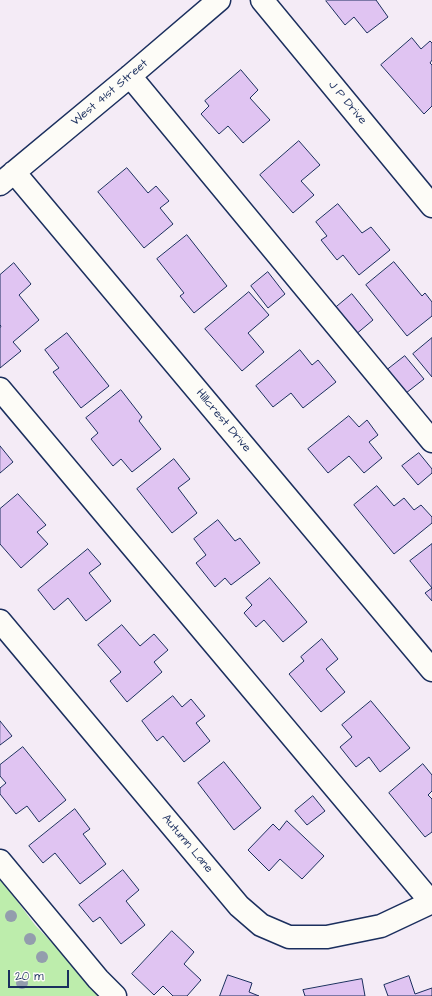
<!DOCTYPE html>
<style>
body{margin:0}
#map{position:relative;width:432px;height:996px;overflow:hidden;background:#f4ebf6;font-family:"Architects Daughter",sans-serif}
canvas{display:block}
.scale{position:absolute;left:8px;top:970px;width:61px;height:18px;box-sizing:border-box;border:2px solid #1b2f5e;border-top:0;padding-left:5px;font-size:12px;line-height:14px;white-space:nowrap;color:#1b2f5e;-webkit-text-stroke:3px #fdfcf7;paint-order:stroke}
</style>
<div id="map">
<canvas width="432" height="996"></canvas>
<div class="scale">20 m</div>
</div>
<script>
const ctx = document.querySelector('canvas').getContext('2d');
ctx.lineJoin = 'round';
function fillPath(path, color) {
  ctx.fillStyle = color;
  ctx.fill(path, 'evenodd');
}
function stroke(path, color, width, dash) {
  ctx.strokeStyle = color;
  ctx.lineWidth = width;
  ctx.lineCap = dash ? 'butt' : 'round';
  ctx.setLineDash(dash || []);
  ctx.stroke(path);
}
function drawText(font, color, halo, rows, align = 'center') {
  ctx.font = font + ' "Architects Daughter",sans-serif';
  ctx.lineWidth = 4;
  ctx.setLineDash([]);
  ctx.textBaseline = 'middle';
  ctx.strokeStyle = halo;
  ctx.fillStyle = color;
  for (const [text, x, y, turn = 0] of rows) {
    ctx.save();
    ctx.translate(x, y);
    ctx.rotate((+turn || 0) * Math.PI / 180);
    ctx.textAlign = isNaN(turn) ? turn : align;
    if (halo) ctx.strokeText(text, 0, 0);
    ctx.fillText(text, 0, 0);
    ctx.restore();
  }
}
const green = new Path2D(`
 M0,878L35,925L103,996H0Z`);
const building = new Path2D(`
 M327,0H376L388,17L367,33L354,17L345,25L326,1Z
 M412,38L421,49L430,41L432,43V60L430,63L432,65V106L424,114L381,65Z
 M241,70L258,90L250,98L270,120L243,143L228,126L219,134L201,114L209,106L205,101Z
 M299,141L320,165L301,181L314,195L293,213L260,175Z
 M127,168L148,193L156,186L169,201L160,208L173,224L144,248L98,192Z
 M338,204L362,233L371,227L390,250L359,275L343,255L337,260L321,240L327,236L316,222Z
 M187,235L227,286L194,313L180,296L184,293L157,259Z
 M394,262L422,296L425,293L432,302V316L407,336L366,285Z
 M14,263L31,284L19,295L39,320L13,342L21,351L0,368V328L1,326L0,325V275Z
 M268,272L285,294L268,308L251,286Z
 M249,292L269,315L248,333L264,352L242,371L205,329Z
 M352,294L373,320L355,335L334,309Z
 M67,333L109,386L81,408L53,372L59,368L45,350Z
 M432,338V377L413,354Z
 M300,350L312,365L318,360L336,382L303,408L291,393L273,407L256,386Z
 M405,356L424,379L406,393L387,370Z
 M121,390L142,417L139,421L161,449L132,472L121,459L113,466L91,439L98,433L86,418Z
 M349,416L359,427L367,420L378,435L369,442L382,458L364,473L349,456L328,473L308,449Z
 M0,446L13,462L0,473Z
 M419,453L432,469V473L418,485L402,466Z
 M174,459L190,479L178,488L197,513L172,533L137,489Z
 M377,486L394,506L404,498L414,510L421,505L432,517V523L394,554L354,505Z
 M18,494L46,525L37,532L48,544L21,568L0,544V509Z
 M218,520L235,541L240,538L260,563L231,585L225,578L215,587L196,563L206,555L194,539Z
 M432,544V601L425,593L432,588L410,561Z
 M88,549L101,564L89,573L111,601L86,621L68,598L54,610L38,590Z
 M270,578L307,622L283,642L264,620L256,627L244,613L252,605L246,598Z
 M122,625L140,646L154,634L168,650L154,662L162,672L127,702L110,681L121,672L98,645Z
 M322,639L338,659L326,669L345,692L321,712L289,674L304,661L301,657Z
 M173,696L182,707L191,699L205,716L196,723L210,741L184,762L163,736L157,741L142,721Z
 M371,701L410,748L380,772L369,757L356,767L340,747L352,737L342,725Z
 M0,721L12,736L0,745Z
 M23,747L66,800L39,822L27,806L16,814L0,794V788L6,783L0,776V765Z
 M224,762L261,808L234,830L198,783Z
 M423,764L432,775V791L428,795L432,799V832L425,837L389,793Z
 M313,796L325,811L307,825L295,811Z
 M75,809L90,829L83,834L106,864L80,884L55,853L43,863L29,846Z
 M287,821L324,856L302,879L280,859L269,871L248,850L273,824L279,830Z
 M123,870L139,890L126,901L145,925L121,944L100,917L93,922L79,905Z
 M172,931L194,952L184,964L201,980L187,996H173L163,986L154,995L132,974Z
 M228,975L252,983L249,992L259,996H220Z
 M409,976L415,994L432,988V996H388L384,985Z
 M362,979L365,996H305L303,990Z`);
const minor = new Path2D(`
 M262,0L432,206
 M130,76L432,441
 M14,172L432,670
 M0,184L130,76L219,0
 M0,389L431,902
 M0,621L239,906L261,925L289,937H327L381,926L432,902
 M0,861L98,979L115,996`);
const trees = [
 [11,916],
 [30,939],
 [42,957],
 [22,983]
];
const streetNames = [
 ["West 41st Street",110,93,-40],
 ["J P Drive",347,103,50],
 ["Hillcrest Drive",223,421,50],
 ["Autumn Lane",187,844,50]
];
fillPath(green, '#bdedac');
fillPath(building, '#e0c4f2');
stroke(building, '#1b2f5e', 1);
stroke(minor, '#1b2f5e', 25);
stroke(minor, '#fdfcf7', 22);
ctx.fillStyle = '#939dad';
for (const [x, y] of trees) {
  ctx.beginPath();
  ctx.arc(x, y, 6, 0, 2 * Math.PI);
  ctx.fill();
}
drawText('12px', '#1b2f5e', '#fdfcf7', streetNames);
</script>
